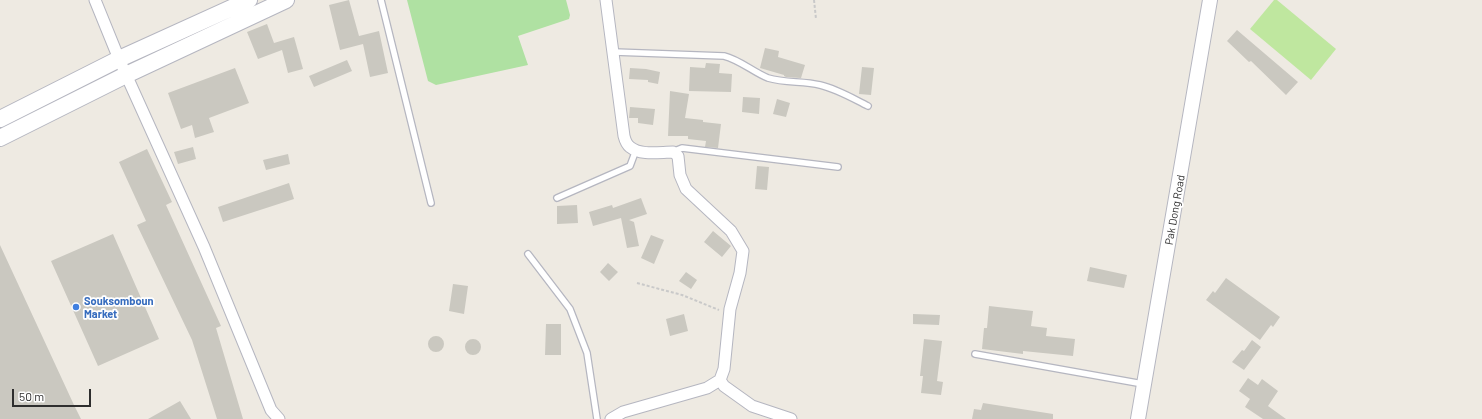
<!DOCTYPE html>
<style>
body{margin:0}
#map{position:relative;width:1482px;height:419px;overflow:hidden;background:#eeeae2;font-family:Barlow,sans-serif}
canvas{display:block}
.scale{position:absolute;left:12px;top:389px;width:79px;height:18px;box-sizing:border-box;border:2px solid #2e2e2e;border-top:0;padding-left:5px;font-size:12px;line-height:14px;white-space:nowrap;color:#2e2e2e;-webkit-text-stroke:3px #fff;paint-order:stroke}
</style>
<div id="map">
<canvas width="1482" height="419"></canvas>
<div class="scale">50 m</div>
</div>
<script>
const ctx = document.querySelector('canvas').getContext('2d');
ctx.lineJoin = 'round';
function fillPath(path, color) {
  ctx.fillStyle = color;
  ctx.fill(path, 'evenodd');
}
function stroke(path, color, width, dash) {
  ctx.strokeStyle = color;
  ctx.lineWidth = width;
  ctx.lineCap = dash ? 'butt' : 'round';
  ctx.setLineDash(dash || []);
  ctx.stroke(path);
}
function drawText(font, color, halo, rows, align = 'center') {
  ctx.font = font + ' Barlow,sans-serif';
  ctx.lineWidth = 3.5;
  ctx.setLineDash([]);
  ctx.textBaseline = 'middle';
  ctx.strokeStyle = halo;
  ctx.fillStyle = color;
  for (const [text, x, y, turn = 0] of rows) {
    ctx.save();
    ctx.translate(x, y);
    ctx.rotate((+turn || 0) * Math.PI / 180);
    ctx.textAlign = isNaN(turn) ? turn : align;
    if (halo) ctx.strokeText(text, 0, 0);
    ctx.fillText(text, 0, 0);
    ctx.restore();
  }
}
const green = new Path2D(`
 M407,0H566L570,15L569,19L518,36L528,65L436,85L428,81Z`);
const pitch = new Path2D(`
 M1274,0H1277L1336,49L1311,80L1250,29Z`);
const building = new Path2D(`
 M349,0L359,36L379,31L388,73L370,77L363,44L340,50L329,5Z
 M267,24L274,43L294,37L303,69L288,73L282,50L258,59L247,32Z
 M1237,30L1298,82L1286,95L1251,61L1249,62L1227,41Z
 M765,48L779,51L778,57L805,65L801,78L786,77L784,76V75L760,68Z
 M347,60L352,71L314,87L309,76Z
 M706,63L720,64L719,73L732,74L731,92L689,91L690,67L705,68Z
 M862,67L874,68L871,95L859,94Z
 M235,68L249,103L209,118L214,132L195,138L192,125L181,129L168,93Z
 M630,68L646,69L660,72L658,84L648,82V80L629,79Z
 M670,91L689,94L685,118L703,120V122L721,124L718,148L705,147L706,141L688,139V136H668Z
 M743,97L760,98L759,114L742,112Z
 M777,99L790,103L786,117L773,114Z
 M630,107L655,109L653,125L638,123V118H629Z
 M193,147L196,159L178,164L174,152Z
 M147,149L172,202L166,205L221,326L216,328L243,419H217L192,340L137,225L146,221L119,162Z
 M288,154L290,164L266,170L263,160Z
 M757,166L769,167L767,190L755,189Z
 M289,183L294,199L223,222L218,207Z
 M641,198L647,214L629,220L634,222L639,246L627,248L621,218L593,226L589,212L612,205L613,208Z
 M577,205L578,223L557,224V206Z
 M713,231L731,246L722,257L704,242Z
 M113,234L159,339L98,366L51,261Z
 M651,235L664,240L654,264L641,258Z
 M0,245L74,405L81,419H0Z
 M608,263L618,272L609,281L600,272Z
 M1090,267L1127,275L1124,288L1087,281Z
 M686,272L697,280L691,289L679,281Z
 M1226,278L1280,317L1273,327L1271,325L1260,340L1206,300L1213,291L1215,293Z
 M453,284L468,286L464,314L449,311Z
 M989,306L1033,311L1031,326L1047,328L1046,336L1075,339L1073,356L1023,351V354L982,349L984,328H987Z
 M684,314L688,331L670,336L666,319Z
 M913,314L940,315L939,325L913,324Z
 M546,324H561V355H545Z
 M428 344a8 8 0 1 1 16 0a8 8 0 1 1-16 0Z
 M924,339L942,341L937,381L943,382L941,395L921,393L923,376H920Z
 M465 347a8 8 0 1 1 16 0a8 8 0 1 1-16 0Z
 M1252,340L1261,347L1244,370L1232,362L1242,350L1244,351Z
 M1248,378L1258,385L1262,379L1278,391L1268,406L1286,419H1263L1245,407L1250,399L1239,391Z
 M180,401L191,419H148Z
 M983,403L1053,414V419H972L974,409L981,410Z`);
const path = new Path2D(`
 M814,0L816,19
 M637,283L682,295L719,310`);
const service = new Path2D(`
 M381,0L431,203
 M614,52L724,56C740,60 753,72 768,78C785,83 803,81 820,85C837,89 852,98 868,106
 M675,153L677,150L682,148L838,167
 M557,198L630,166L636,150
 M528,254L570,309L587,353L597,419
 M975,354L1143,384`);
const minor = new Path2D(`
 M95,0L119,59L204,247L271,410L279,419
 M606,0L624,136C625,140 626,144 630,147C641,156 660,152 673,152L678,156L680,175L686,189L731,231L743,251L740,273L730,309L724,369L720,380L724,386L752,406L791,419
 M611,419L623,412L707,388L720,380`);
const tertiary = new Path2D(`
 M1138,419L1210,0`);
const secondary = new Path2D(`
 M0,119L119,59L249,0
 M0,138L126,75L286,0`);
const markers = [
 [76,307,4,"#3f7fe0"]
];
const streetNames = [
 ["Pak Dong Road",1175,210,-80]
];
const shopNames = [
 ["Souksomboun",84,301],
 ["Market",84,314]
];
fillPath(green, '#afe1a2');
fillPath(pitch, '#bfe79f');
fillPath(building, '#cac8c0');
stroke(service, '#b5b6c0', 8);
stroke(minor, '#b5b6c0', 13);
stroke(tertiary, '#b5b6c0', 16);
stroke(secondary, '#b5b6c0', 18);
stroke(path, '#c9c9c9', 2, [3, 2]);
stroke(service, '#fff', 5.5);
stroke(minor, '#fff', 11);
stroke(tertiary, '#fff', 14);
stroke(secondary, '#fff', 16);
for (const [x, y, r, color] of markers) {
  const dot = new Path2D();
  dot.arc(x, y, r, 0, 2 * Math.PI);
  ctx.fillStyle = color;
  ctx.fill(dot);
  stroke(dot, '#fff', 1.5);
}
drawText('11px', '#2e2e2e', '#fff', streetNames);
drawText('bold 11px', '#366cbe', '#fff', shopNames, 'left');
</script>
